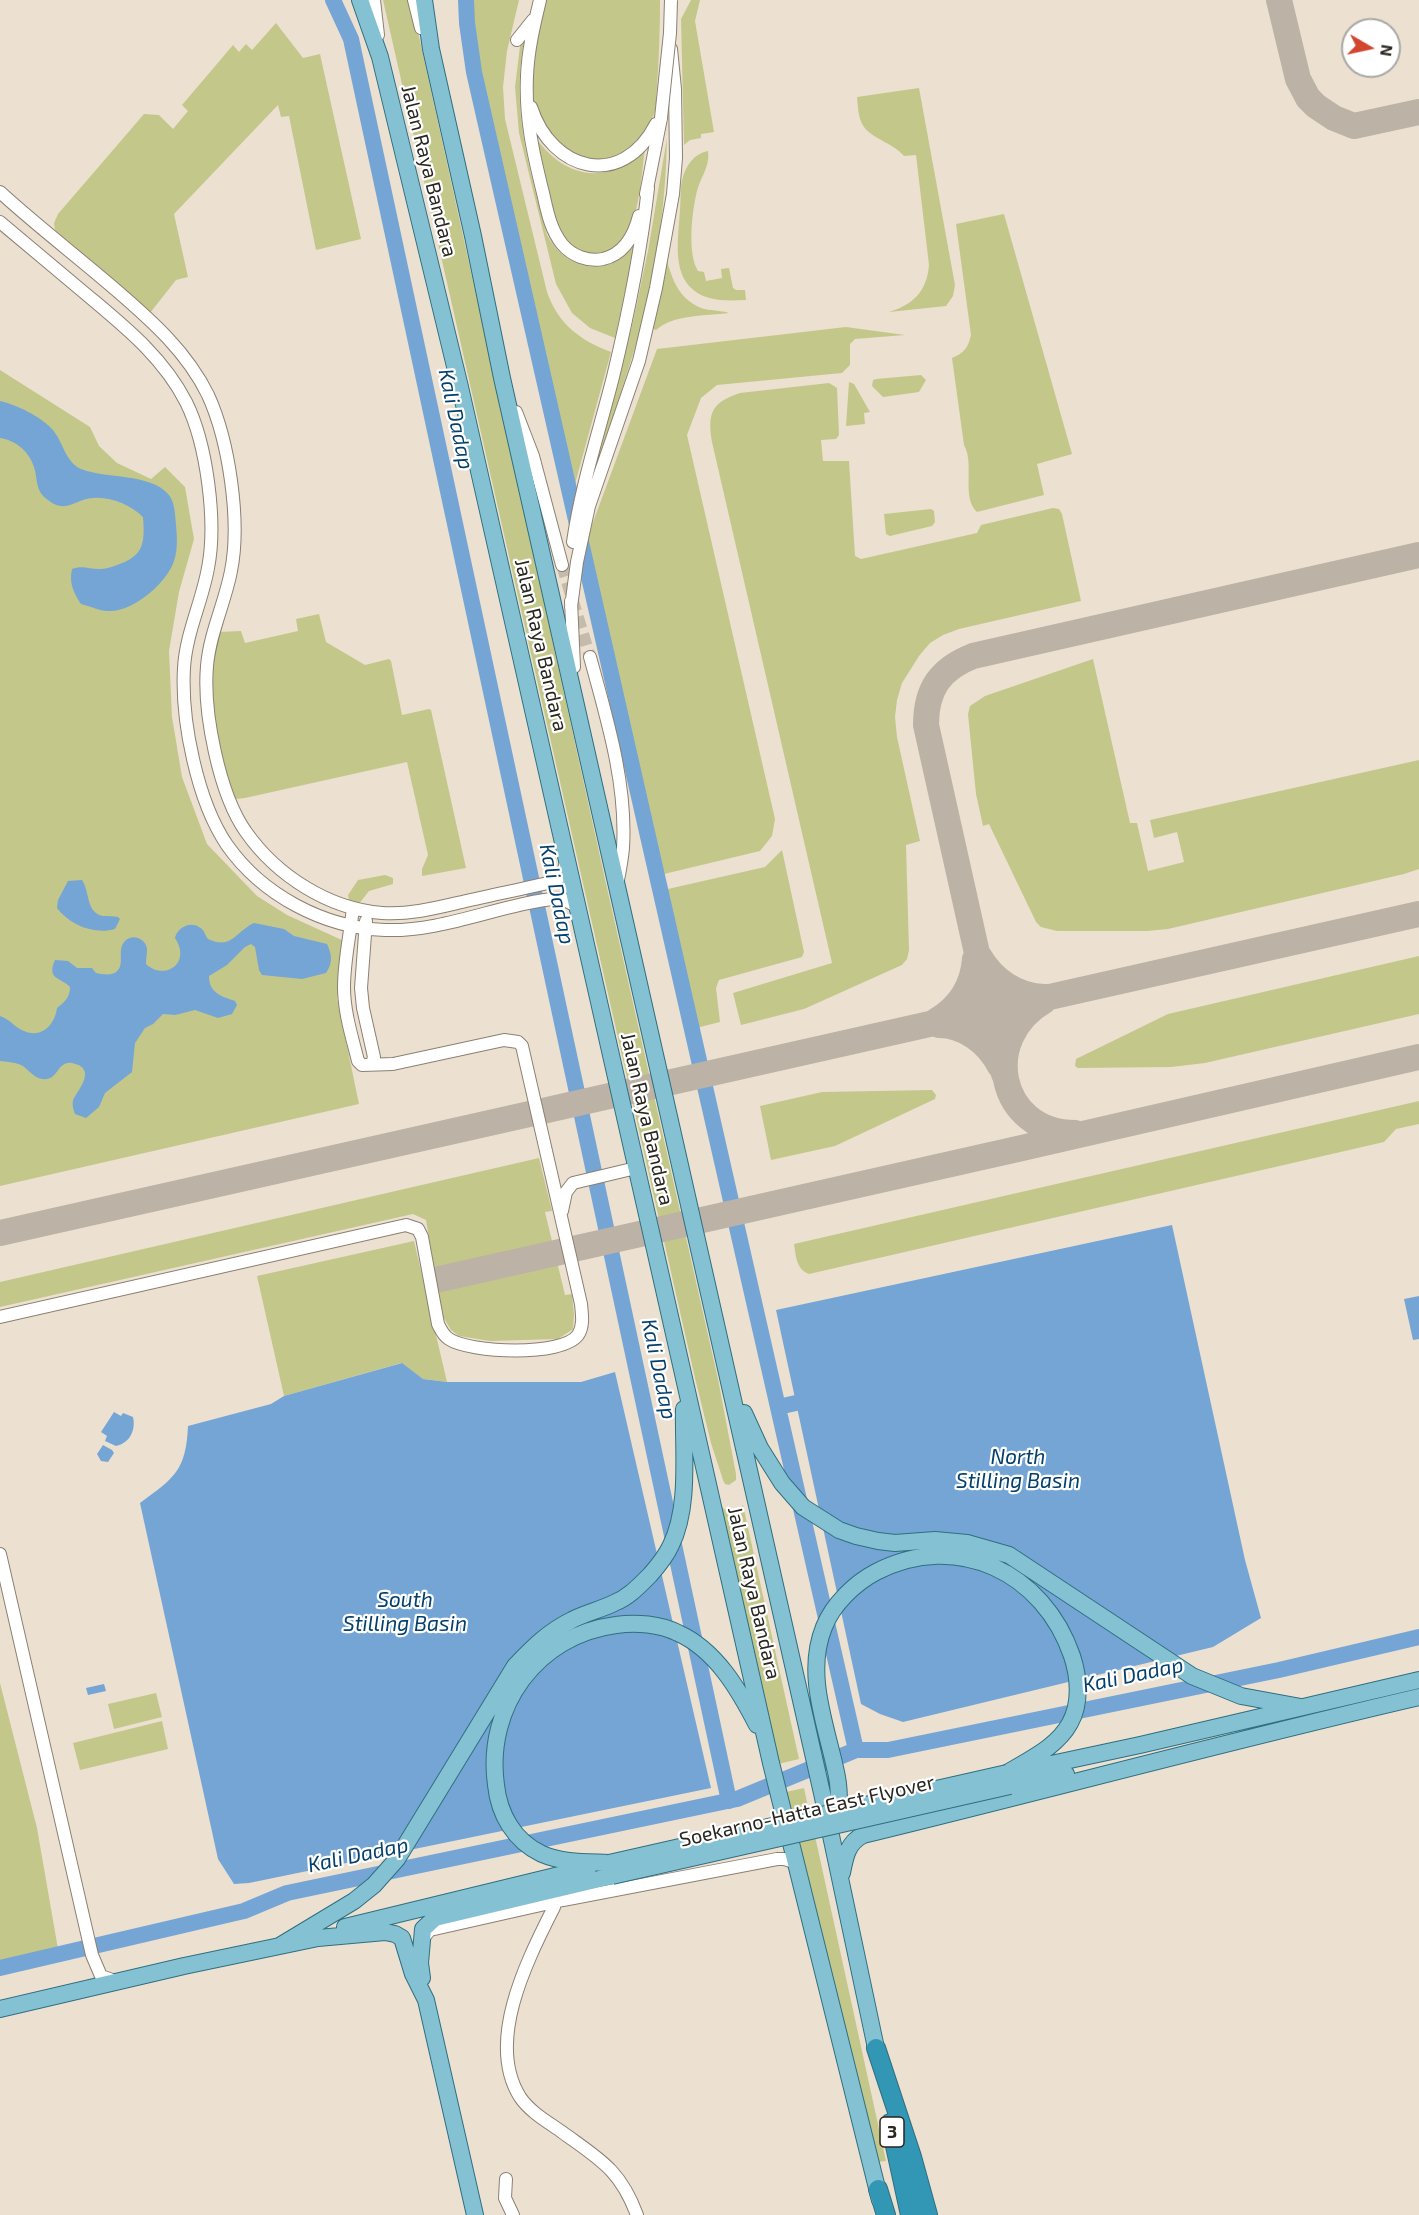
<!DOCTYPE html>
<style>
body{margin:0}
#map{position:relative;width:1419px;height:2215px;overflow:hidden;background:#ece0d1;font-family:"Exo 2",sans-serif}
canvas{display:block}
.north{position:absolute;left:1341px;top:18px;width:60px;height:60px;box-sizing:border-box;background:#fff;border:2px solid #a9a8a5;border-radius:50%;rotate:99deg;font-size:16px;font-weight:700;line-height:24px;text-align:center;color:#29251f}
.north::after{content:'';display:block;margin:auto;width:21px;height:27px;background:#d24630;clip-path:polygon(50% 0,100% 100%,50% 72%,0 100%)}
</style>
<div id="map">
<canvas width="1419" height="2215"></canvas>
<div class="north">N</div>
</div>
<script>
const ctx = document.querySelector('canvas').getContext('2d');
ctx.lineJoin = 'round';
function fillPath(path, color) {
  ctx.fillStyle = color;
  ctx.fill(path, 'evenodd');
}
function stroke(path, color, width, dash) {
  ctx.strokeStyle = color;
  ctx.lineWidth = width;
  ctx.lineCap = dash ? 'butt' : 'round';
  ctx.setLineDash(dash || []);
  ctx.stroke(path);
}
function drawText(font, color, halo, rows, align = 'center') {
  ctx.font = font + ' "Exo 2",sans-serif';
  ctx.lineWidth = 4.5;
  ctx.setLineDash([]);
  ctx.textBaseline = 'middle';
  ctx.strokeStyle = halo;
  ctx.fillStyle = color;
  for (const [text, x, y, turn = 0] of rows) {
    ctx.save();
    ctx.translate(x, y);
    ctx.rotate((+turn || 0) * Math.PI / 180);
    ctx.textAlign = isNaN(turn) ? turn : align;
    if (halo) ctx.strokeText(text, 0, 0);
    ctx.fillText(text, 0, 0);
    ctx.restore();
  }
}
const green = new Path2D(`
 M383,0H411L605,879L718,1379L736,1474V1480L729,1485L725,1484L723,1480L711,1443L695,1378Z
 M469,0H519L507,51L503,87L505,119L547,292C558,324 581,341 611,352L572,495L477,72L469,24Z
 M544,0H660C660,29 659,58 657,87C656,95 657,106 654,114C643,146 605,172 571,154C555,146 542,125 536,108C524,77 537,31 544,0Z
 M691,0H700L695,21L714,132L701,134V138L690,140L684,145L681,19Z
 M276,23L303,58L320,54L361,239L316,250L289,116L281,117L278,105L174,214L188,277L176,280L150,313L55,230L54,223L58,214L144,114L159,115L173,129L188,111L182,105L233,45L239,52L246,44L252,50Z
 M521,38L524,40C511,112 529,166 547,235C568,272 607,278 635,245L615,338L590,328L572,313L556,284L519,133L515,87Z
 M919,88L955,285L953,296L946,306L889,312C913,305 927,291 929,265L916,155L904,156C893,143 873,139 864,127C858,119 858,106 857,97Z
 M531,130C559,177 605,189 645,149C640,182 640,257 592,254C573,252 563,237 555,222Z
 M667,138C666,197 658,258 644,315C630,369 611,421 594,474L592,473L632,326L648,251Z
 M708,151C710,167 701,176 697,191C692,211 687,253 698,271L704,272L706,281L722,278L721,269L729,268L733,288L736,290H745L746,300C726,301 704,302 689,286C672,266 679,233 680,209C681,200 680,189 682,181C685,167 693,154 708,151Z
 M1004,214L1072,454L1037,464L1044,495L977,512C961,497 975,464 964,445L952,358C964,353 968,348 971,335L956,224Z
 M666,257C672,279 678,298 701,308C710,311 721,310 729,313C706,316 674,314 656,330L651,328Z
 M846,327L905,335L855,339L850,344V365L842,373L717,385L701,398L687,435L775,819L772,836L760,851L664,874L587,541L592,525L657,349Z
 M0,370L90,427L99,446L117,463L151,479L165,467L185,487L194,539L179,592L169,651L172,717L182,777L207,844L257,896L287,915L344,941L337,998L359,1104L0,1186Z
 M921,375L926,380L919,392L883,397L872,386L873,380L876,379Z
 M849,382L854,384L870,412L864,413L865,424L846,426Z
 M829,383L837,388L839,435L836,439L821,440L823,461H849L855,556L861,559L977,533L981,525L1053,508L1059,509L1062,514L1081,601L959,629L943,635L930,643L919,656L902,683L897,700L895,717L897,737L920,841L906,845L909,950L907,959L902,965L804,1009L741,1025L733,993L832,963L712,442C707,413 712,402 740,393Z
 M931,509L934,511L935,522L932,526L890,536L886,534L884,514Z
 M319,614L326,642L365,665L389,659L391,661L402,715L429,709L431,710L466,868L422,876V869L428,855L407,762L245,798L235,799C221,759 208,712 211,669C211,657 215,644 218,632L241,631L245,643L298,631L296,619Z
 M1093,659L1130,823H1137L1148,871L1184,862L1177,832L1154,838L1150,820L1419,760V869L1404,874L1168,929L1147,931H1057L1041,927L1036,922L989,824L983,826L976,794L968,714L970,706L985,696Z
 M782,850L804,952L802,957L719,980L716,988L720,1022L688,1030L659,891L765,867Z
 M385,875L393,878V884L369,891L358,905L350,904L348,895L358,880Z
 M1419,956V1014L1205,1063L1171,1067L1078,1068L1075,1066L1076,1059L1168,1014Z
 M932,1090L936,1095L935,1099L835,1146L771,1160L760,1106L822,1092Z
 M1419,1101V1124L1396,1129L1384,1142L809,1274C796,1269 796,1256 794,1244Z
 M539,1158L552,1211L545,1212L565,1295L572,1294L574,1315L573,1329L558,1339L490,1341L459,1336L451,1330L442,1315L426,1220L413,1214L0,1307V1282Z
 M414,1241L447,1382L423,1379L401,1363L284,1396L257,1276Z
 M720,1504L724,1509L733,1512L743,1505L799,1759L778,1764Z
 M0,1683L37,1828L58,1949L0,1963Z
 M156,1693L162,1717L114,1729L108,1704Z
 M162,1721L168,1749L80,1770L73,1743Z
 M804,1788L808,1807L790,1811L786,1792Z
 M815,1836L886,2161L878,2162L797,1841Z`);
const water = new Path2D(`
 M0,401C17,405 40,416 52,429C63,441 65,462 81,469C106,479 150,473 168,494C175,501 175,515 176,525C177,536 178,550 174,561C167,583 132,613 108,611C99,611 90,606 81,604C73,592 69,583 72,569C82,565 89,569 99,569C106,569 112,567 117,565C144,556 145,543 143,517C129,503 103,493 83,500C69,505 62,511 48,500C35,491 38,480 34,467C29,451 15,440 0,438Z
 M82,880C90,892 86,913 103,916C108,916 113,916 118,917L120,919L115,929C94,935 70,925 57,908L58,900L68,881Z
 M254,923L284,929L294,936L327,944C332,955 333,963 326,973L302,979L262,975L259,970L255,947L251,944L245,947L227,965L209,976C209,993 221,996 235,1001L237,1005L232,1014L218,1018L195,1010L175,1015L163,1014L153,1024L145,1028L135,1043L132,1072L105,1093L99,1107L86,1118L75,1114C73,1109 72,1105 73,1100C78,1090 98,1068 72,1063C58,1061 58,1078 47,1079C36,1081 30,1071 23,1066C16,1062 8,1062 0,1061V1016C10,1019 15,1028 24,1031C42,1039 55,1024 57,1008C65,1002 70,997 70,987C61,977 46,980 55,960L68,961L77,968H92L96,973C102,974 111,976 116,972C126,965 116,950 125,941C133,933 146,939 147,949C147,954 146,959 146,964C164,981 192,964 175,938C177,928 190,921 199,927C204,929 205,935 208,939C232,950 235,932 254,923Z
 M1172,1225L1245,1560L1261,1618L1213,1647L903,1722L880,1714L861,1704L776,1310Z
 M1419,1296V1339L1413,1340L1404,1299Z
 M402,1363L423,1379L447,1382H581L615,1372L711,1788L249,1883L234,1884L218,1859L140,1503C174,1478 186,1471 188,1426L271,1404L284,1396Z
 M114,1412L121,1416L123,1413L133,1417C136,1430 130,1443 116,1446L105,1441L107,1436L101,1432Z
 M103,1445L112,1450L114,1453L108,1462L101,1461L97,1454Z
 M104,1684L106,1691L88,1695L86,1688Z`);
const river = new Path2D(`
 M333,0L351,39L729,1801
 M466,0L467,23L474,72L856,1750
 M778,1407L796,1403
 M0,1968L244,1911L287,1893L737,1799L856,1750H888L1279,1670L1419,1637`);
const taxiway = new Path2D(`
 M1279,0L1298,79L1308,98L1316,106L1334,118L1354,126L1419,112
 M979,956C993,980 1016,996 1044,997
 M1044,1001C980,1038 997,1132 1075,1133
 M936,1021C960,1007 973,986 975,959
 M939,1025C965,1025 988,1043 1000,1066
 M1004,1074L926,725C926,689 940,669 973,656L1419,555
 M0,1233L1419,914
 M440,1279L1022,1148L1419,1057`);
const minorTunnel = new Path2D(`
 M562,565L590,657`);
const minor = new Path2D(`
 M374,0L378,35
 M414,0L421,28
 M540,0C534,25 528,50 527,76C525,118 533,153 543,193C547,210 550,229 562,244C572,256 588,262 603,259C624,254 634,236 639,216
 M517,40L533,20
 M531,107C552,172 622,190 656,124
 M0,192C37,226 78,257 116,290C152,321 187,352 208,395C229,441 241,521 231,571C225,603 210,632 207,666C203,712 219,794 246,832C277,876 329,909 382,913C409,915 436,908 462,902C492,895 522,889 552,882L561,876L567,861
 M646,194L661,118
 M0,222C29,246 58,271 87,295C125,327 163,357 186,402C207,444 217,522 208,568C202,602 186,633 184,668C181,720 197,801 227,845C262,895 324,928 385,930C445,932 502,903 561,898L574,905L578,912
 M516,412L533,456L562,565
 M573,542C581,486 599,432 613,377C628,315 641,252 648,188
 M571,601L574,667
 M571,607L577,562L589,506L639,361L656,288L673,194L676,158L675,89L671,49
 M590,657C607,719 627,784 623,848C622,859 620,870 618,880
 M366,921L361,988L363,1008L374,1057L372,1064
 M562,1211L566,1192L573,1183L636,1168
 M0,1317L406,1225L418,1229L422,1237L438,1324C441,1330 443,1335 449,1339C470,1353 562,1357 578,1335C584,1326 582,1314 581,1304L522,1046L518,1042L504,1040L393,1064L362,1065L358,1061C352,1037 344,1012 344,987C344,961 350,935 353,908
 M0,1554L92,1955L101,1976L115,1981
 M554,1907C528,1959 485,2041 520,2097C530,2112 548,2122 562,2132C599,2159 620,2169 637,2215
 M424,1937L430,1930L563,1900L777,1859H784L794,1862
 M506,2179L505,2198L513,2215`);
const major = new Path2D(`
 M360,0L380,57L460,387L771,1763L880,2200
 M424,0L431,49L473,236L502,378L822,1793L876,2048
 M744,1413L760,1448L782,1483L803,1507L839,1530L856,1536L878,1541L895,1543L935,1540L967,1543L1009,1555L1192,1676L1241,1696L1301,1707
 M1023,1770L1140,1745L1419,1680
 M1010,1786L1066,1774
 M839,1823C839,1808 840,1792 837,1777C828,1729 804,1676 824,1627C833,1604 855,1583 876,1572C957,1530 1044,1573 1072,1656C1079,1677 1081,1703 1070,1723C1057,1747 1030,1759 1007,1773
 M609,1863C586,1862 563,1863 542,1854C514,1841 499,1814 496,1785C485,1707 537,1635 616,1625C636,1622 660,1624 678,1633C716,1650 739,1690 757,1725
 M842,1873C845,1858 847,1843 863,1835C1048,1790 1233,1740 1419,1697
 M345,1927L588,1868
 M281,1945L354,1901L374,1885L397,1859L515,1666C532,1648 549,1631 572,1620C585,1613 600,1610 614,1603C629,1597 639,1586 650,1575C658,1566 666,1556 671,1545C690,1507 683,1451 684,1409
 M422,1978L420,1963L423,1929L435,1918L612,1876
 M0,2009L184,1966L318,1938L385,1932L395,1934L402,1938L413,1974L426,2000L475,2215`);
const highway = new Path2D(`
 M876,2048L912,2157L928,2215
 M890,2123L910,2215
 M878,2189L886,2215`);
const minorBridge = new Path2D(`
 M661,118L670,33L671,0`);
const majorBridge = new Path2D(`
 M609,1863L1007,1773
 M612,1876L1010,1786`);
const shields = [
 [892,2132,24]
];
const shieldNames = [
 ["3",892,2132]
];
const streetNames = [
 ["Jalan Raya Bandara",429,171,76],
 ["Jalan Raya Bandara",541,645,77],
 ["Jalan Raya Bandara",647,1119,77],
 ["Jalan Raya Bandara",754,1593,77],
 ["Soekarno-Hatta East Flyover",807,1811,-13]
];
const waterNames = [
 ["Kali Dadap",456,419,78],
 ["Kali Dadap",557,894,78],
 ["Kali Dadap",659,1369,78],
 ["North",1018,1457],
 ["Stilling Basin",1018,1481],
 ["South",405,1600],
 ["Stilling Basin",405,1624],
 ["Kali Dadap",1133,1675,-12],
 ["Kali Dadap",358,1855,-12]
];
fillPath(green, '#c4c78a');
fillPath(water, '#74a5d5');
stroke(river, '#74a5d5', 16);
stroke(taxiway, '#bcb2a5', 26);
stroke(minorTunnel, '#c5bbad', 12, [12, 6]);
stroke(minor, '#8b8072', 14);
stroke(major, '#2f6f80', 18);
stroke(highway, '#2f6f80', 20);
stroke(minor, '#fff', 12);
stroke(major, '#84c1d3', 16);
stroke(highway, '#3297b5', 18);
stroke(minorBridge, '#8b8072', 14, []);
stroke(majorBridge, '#2f6f80', 18, []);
stroke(minorBridge, '#fff', 12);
stroke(majorBridge, '#84c1d3', 16);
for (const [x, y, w] of shields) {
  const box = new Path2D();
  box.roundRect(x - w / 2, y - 15, w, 30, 4.5);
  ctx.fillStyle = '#fff';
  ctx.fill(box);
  stroke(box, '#29251f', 1.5);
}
drawText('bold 18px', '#29251f', null, shieldNames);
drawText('20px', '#29251f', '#fff', streetNames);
drawText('italic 21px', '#05406d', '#fff', waterNames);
</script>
